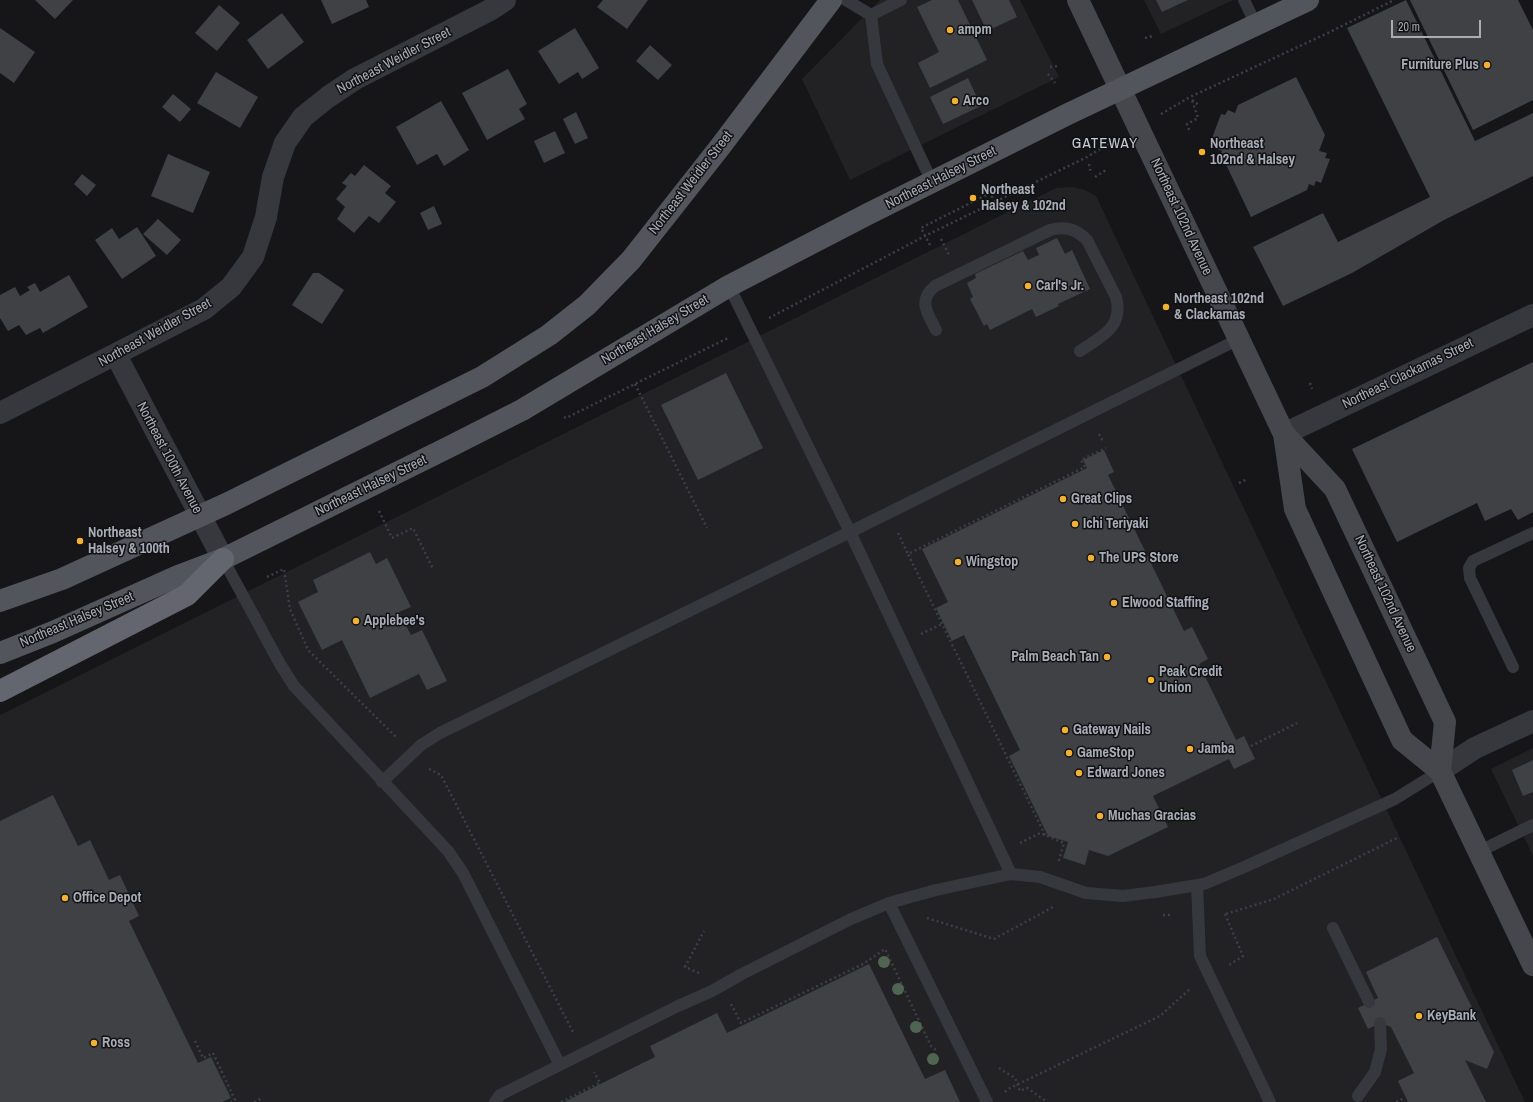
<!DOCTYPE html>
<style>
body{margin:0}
#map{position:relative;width:1533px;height:1102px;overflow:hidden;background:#161618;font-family:"Archivo Narrow",sans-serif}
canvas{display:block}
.scale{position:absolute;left:1391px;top:20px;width:90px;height:18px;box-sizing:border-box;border:2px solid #a8adb8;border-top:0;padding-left:5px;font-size:12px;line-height:14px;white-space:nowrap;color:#a8adb8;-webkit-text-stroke:3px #111113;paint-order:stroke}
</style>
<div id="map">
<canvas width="1533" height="1102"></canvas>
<div class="scale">20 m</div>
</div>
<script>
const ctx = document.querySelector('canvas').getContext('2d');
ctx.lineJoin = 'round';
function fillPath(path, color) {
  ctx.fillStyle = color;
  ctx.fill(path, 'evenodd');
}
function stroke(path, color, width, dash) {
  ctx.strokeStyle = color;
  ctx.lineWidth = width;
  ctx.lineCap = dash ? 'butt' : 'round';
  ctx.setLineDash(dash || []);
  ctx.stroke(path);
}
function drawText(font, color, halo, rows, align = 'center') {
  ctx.font = font + ' "Archivo Narrow",sans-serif';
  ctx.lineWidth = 3;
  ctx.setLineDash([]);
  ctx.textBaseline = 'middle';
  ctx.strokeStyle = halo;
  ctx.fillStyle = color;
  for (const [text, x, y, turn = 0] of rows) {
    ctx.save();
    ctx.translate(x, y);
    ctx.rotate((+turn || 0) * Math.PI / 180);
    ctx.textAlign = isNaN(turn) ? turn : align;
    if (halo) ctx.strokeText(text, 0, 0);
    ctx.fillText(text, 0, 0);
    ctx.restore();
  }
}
const built = new Path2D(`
 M880,0H1020L1059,77L850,180L802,79Z
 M1144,0H1233L1161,34Z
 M1072,187L1085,190L1096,196L1525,1102H0V715L1056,188Z
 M1533,748V856L1491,769Z`);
const building = new Path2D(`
 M35,0H73L55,19Z
 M321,0H366L369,7L332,24Z
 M603,0H648L627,29L597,7Z
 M932,0H958L987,60L930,88L918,63L939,52L917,7Z
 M972,0H1009L1017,17L987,31Z
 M1156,0H1188L1162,12Z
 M1406,0L1475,141L1533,113V176L1444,220L1352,273L1283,306L1253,247L1323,213L1338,242L1430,197L1347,28Z
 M1410,0H1518L1533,30V100L1473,130Z
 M219,5L240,23L217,51L195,33Z
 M282,13L304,42L268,69L247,40Z
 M0,28L35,52L14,83L0,73Z
 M575,28L599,68L582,79L578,72L559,84L538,51Z
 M650,45L672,65L658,80L636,61Z
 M508,69L527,104L519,109L525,119L487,140L462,93Z
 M216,72L258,97L240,128L197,103Z
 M1296,77L1325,135L1319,151L1327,153L1325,158L1330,159L1321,183L1316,181L1314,186L1309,184L1307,190L1251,217L1221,154L1222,151L1209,146L1221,114L1225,115L1228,110L1235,113L1238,105Z
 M968,78L981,106L943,124L930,97Z
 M173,94L191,109L180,122L162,107Z
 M441,101L469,150L444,166L437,154L417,165L396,127Z
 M576,112L588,138L575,144L563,119Z
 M555,131L565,153L544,163L534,141Z
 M168,154L210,172L193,213L151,196Z
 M364,165L391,186L385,193L396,202L379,223L369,216L354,233L337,219L345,207L336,199L347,186L342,183L351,173L355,176Z
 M82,174L96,185L87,196L74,184Z
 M434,206L442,224L428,230L420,213Z
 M158,219L181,240L167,255L143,234Z
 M137,227L156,256L122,279L95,240L112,228L119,239Z
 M1057,238L1065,254L1072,250L1090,289L1058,304L1059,306L1036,317L1032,309L990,330L987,324L984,326L970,299L973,297L967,283L976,278L975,274L1023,251L1028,260L1039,255L1036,248Z
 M313,273H319L344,290L322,324L292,305Z
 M69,275L88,307L43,333L40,328L26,335L19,325L8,331L0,318V295L15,287L20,296L30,290L27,287L35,283L40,292Z
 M1533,362V512L1518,520L1511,509L1485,521L1477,503L1397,542L1352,449Z
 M726,373L763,448L698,480L661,405Z
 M1104,450L1114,472L1108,475L1184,631L1192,627L1208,659L1199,664L1236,740L1244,736L1255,759L1234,769L1229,759L1153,796L1168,827L1108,856L1089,850L1085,865L1063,858L1068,842L1048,836L1009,756L1020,750L964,635L952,641L936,608L948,602L922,549L1087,468L1083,460Z
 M370,552L376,564L387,558L411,607L399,612L411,635L422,630L447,681L427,690L419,674L370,698L342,640L322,650L298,602L318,592L313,580Z
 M1533,760V792L1523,796L1512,770Z
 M53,795L78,846L90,840L109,880L120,875L139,916L129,921L198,1063L211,1057L231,1098L222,1102H0V821Z
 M1437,937L1494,1052L1487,1069L1465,1060L1486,1102H1408L1398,1081L1414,1073L1391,1027L1380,1023L1368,1029L1358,1008L1378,998L1366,972Z
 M869,964L925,1079L945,1070L960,1102H564L655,1057L650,1046L717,1013L727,1033Z`);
const path = new Path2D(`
 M1145,38L1153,36
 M1050,67L1058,66
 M1048,74L1055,83
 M1192,100L1200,106
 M1161,114L1190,97L1330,32L1394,0
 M1189,130L1187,124L1198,118L1192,100
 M1089,164L1091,174
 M1095,177L1106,170
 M941,239L949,255
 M930,245L921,228L990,193L999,210
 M769,318L925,236L1087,157L1115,140
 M1310,383L1312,389
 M635,384L707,528
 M564,417L566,418L730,337
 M1099,434L1103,442
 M1239,483L1248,479
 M379,511L392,538L413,528L433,569
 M898,533L908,554
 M267,577L284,569L290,609L308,650L396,737
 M921,634L942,624
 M1251,746L1297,723
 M429,769L441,775L574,1034
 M1045,835L908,554L1085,467L1081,460L1106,448
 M1020,843L1040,833L1064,843L1059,860H1061
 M1225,914L1243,956L1229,965
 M1226,914L1274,899L1399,837
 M1163,915H1170
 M927,918L994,939L1055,906
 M699,973L685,967L704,931
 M731,1004L741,1023L863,964L885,949L931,1046L936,1050
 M195,1041L203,1058L213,1053L235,1100L231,1102
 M999,1068L1015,1078L1020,1091L1027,1088L1046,1101
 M1005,1092L1008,1089L1160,1016L1191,988
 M254,1102L262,1098
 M561,1102L600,1083L594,1072
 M1396,1102L1404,1098`);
const service = new Path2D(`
 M846,0L871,15L877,64L932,182
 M1244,0L1256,25
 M871,15L901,0
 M729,286L850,532L1011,874
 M936,330C928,314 917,301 935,286L1050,230C1066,226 1076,229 1087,240L1116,297C1124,327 1102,336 1080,351
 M223,559L280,664L294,686L448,851L463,873L560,1065L500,1095L495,1102
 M1513,667L1470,578L1469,568L1473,561L1533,533
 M382,782L421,745L440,733L850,532L1239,339
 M1478,852L1533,825
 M1197,885L1200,956L1270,1102
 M889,903L987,1102
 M1333,928L1369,1002
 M560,1065L678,1006L712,991L742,974L851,919L889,903L936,890L1011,874L1040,877L1086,893L1123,896L1155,892L1204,884L1242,868L1395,799L1440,771
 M1358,1096L1375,1072L1381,1049L1380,1023`);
const minor = new Path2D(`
 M0,413L204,309L231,287L253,257L266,217L273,177L285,143L303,117L328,97L355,79L490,10L505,0
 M1284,434L1533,315
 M1440,771L1475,748L1533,721`);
const tertiary = new Path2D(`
 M116,355L223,559`);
const secondary = new Path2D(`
 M1078,0L1284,434L1295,509L1402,740L1440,771L1533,965
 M1284,434L1335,489L1445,722L1440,771`);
const primary = new Path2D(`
 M0,601L62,579L226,504L482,377L549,335L587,305L631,260L720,147L831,0
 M0,653L53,632L178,576L223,559L449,447L522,410L729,286L868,214L1068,114L1308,0`);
const motorway = new Path2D(`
 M0,691L187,595L223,559`);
const trees = [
 [884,962],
 [898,989],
 [916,1027],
 [933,1059]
];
const markers = [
 [950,30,4,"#f2b134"],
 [1487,65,4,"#f2b134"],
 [955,101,4,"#f2b134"],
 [1202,152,4,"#f2b134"],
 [973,198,4,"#f2b134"],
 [1028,286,4,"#f2b134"],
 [1166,307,4,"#f2b134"],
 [1063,499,4,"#f2b134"],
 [1075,524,4,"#f2b134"],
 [80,541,4,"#f2b134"],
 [1091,558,4,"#f2b134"],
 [958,562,4,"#f2b134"],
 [1114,603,4,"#f2b134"],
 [356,621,4,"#f2b134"],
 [1107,657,4,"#f2b134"],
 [1151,680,4,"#f2b134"],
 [1065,730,4,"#f2b134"],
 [1190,749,4,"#f2b134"],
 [1069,753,4,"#f2b134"],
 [1079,773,4,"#f2b134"],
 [1100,816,4,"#f2b134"],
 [65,898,4,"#f2b134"],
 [1419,1016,4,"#f2b134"],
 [94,1043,4,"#f2b134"]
];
const poiNames = [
 ["ampm",958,30],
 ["Furniture Plus",1479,65,"right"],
 ["Arco",963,101],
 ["Northeast",1210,144],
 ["102nd & Halsey",1210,160],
 ["Northeast",981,190],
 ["Halsey & 102nd",981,206],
 ["Carl's Jr.",1036,286],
 ["Northeast 102nd",1174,299],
 ["& Clackamas",1174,315],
 ["Great Clips",1071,499],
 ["Ichi Teriyaki",1083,524],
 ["Northeast",88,533],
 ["Halsey & 100th",88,549],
 ["The UPS Store",1099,558],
 ["Wingstop",966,562],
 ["Elwood Staffing",1122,603],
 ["Applebee's",364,621],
 ["Palm Beach Tan",1099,657,"right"],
 ["Peak Credit",1159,672],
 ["Union",1159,688],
 ["Gateway Nails",1073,730],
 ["Jamba",1198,749],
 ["GameStop",1077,753],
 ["Edward Jones",1087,773],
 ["Muchas Gracias",1108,816],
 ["Office Depot",73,898],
 ["KeyBank",1427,1016],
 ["Ross",102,1043]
];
const streetNames = [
 ["Northeast Weidler Street",394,61,-28],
 ["Northeast Halsey Street",941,178,-27],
 ["Northeast Weidler Street",691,183,-52],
 ["Northeast 102nd Avenue",1181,217,65],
 ["Northeast Halsey Street",655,330,-31],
 ["Northeast Weidler Street",155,333,-29],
 ["Northeast Clackamas Street",1408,374,-26],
 ["Northeast 100th Avenue",169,458,62],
 ["Northeast Halsey Street",371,486,-26],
 ["Northeast 102nd Avenue",1385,594,65],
 ["Northeast Halsey Street",77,620,-23]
];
const neighbourhoodNames = [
 ["GATEWAY",1105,144]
];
fillPath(built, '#222225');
fillPath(building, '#404145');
stroke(path, '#3d3f44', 2.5, [2, 3]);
stroke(service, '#37383d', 12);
stroke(minor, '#37383d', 22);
stroke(tertiary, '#37383d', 22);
stroke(secondary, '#45474d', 22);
stroke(primary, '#53555c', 22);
stroke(motorway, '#63666e', 22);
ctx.fillStyle = '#506452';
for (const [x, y] of trees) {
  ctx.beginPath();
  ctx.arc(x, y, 6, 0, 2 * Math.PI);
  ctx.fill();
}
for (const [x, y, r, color] of markers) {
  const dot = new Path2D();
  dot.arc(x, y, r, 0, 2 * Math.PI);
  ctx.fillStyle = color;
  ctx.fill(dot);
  stroke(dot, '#111113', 1.5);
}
drawText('bold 14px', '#a8adb8', '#111113', poiNames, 'left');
drawText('14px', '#a8adb8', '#111113', streetNames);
ctx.letterSpacing = '1px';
drawText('15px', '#c9ccd4', '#111113', neighbourhoodNames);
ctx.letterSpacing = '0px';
</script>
